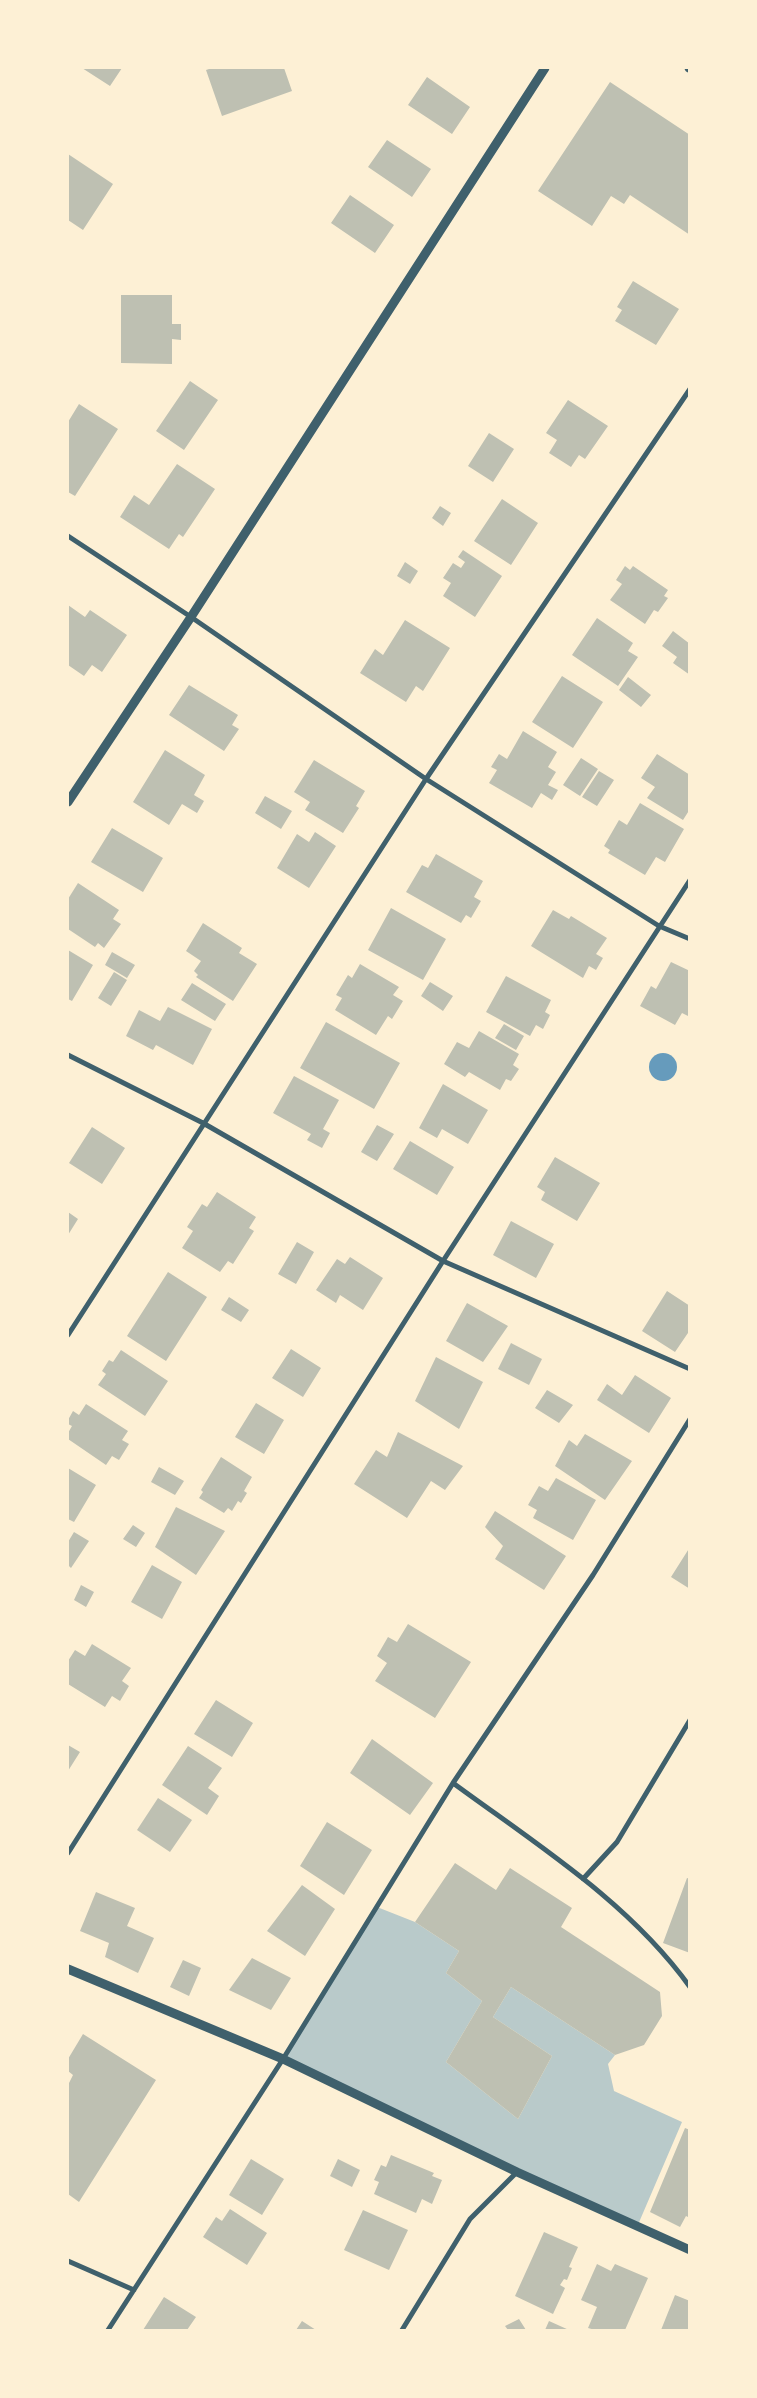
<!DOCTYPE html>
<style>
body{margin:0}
#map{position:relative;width:757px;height:2398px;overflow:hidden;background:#fdf0d5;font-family:"Exo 2",sans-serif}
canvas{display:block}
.frame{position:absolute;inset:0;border:69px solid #fdf0d5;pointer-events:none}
</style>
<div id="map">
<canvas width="757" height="2398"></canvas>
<div class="frame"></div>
</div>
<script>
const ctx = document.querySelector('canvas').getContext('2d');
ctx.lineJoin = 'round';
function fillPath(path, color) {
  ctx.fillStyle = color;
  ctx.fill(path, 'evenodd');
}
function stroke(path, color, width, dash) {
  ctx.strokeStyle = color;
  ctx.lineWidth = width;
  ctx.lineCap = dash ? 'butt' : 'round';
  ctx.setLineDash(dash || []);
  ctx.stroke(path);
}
const green = new Path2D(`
 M377,1907L415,1922L459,1951L446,1973L482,2001L446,2062L518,2119L552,2056L493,2017L511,1987L615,2055L608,2064L614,2091L682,2122L637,2227L283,2059Z`);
const water = new Path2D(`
 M649 1067a14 14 0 1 1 28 0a14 14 0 1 1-28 0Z`);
const building = new Path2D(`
 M82,68H122L110,86Z
 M212,68H284L292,91L222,116L206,70Z
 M427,77L470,107L452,134L408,105Z
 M610,82L690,135V235L630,195L624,204L611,196L592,226L538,191Z
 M387,140L431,169L412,197L368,167Z
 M68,154L113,184L83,230L68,220Z
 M350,195L394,225L375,253L331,223Z
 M633,281L679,309L656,345L615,321L622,310L617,307Z
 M121,295H172V324H181V340L172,339V364L121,363Z
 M190,381L218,400L184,450L156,431Z
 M568,400L608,426L585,459L579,455L571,467L549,453L557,440L546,433Z
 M79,404L118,429L75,496L68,492V422Z
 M489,433L514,449L493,482L468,466Z
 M177,464L215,489L183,537L179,534L169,549L120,517L134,495L149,505Z
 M502,499L538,523L511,565L474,541Z
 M440,506L451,513L443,526L432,518Z
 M463,550L502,576L475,617L443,596L451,583L443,578L453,563L461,568L465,562L458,557Z
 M405,562L418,571L410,584L397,576Z
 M625,566L630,570L633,566L668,590L664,596L668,598L658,612L654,610L645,624L610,600L622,584L616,580Z
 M68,605L85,617L90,610L127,635L102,672L92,665L84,676L68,665Z
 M597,618L633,643L628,651L638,657L618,686L572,655Z
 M405,620L450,648L423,691L416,686L406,702L360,673L375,649L383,655Z
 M673,631L690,644V675L673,663L677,657L662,646Z
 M562,676L603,702L573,748L532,722Z
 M628,677L651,695L641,707L619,690Z
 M189,685L238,715L232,725L239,729L224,751L169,715Z
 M523,731L557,752L548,767L556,772L548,785L558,790L552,800L541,793L532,808L489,783L497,770L491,767L499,754L507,759Z
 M165,750L205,775L194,795L204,801L197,813L182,804L169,825L133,802Z
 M657,754L690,775V809L683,820L647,798L655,787L641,778Z
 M581,758L598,769L580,796L563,785Z
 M314,760L365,791L356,806L359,808L343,833L305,810L310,802L294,792Z
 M599,771L614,780L597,806L582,797Z
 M265,796L292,811L281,829L255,813Z
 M640,803L684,829L665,862L656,857L645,875L608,853L610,850L604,846L619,820L627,825Z
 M112,828L163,858L143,892L91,862Z
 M315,832L336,846L309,888L277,868L297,834L309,842Z
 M436,854L483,881L474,897L481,901L471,918L466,915L461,923L406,892L422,865L428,868Z
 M78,883L119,910L113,919L121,924L104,948L98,943L95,947L68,929V899Z
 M391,908L446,939L423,980L368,950Z
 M553,910L569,919L571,916L607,938L596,954L603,958L596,970L589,966L583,978L531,946Z
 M203,923L242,948L239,953L257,964L233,1001L196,977L198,975L194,971L201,961L186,951Z
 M68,950L93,965L72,1001L68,999Z
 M112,952L135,965L127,978L105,965Z
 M671,962L690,971V1017L682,1013L675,1025L640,1006L651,986L656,989Z
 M360,964L399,987L393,995L403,1001L392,1019L388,1016L376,1035L335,1010L342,998L336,995L348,975L352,978Z
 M114,972L127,980L111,1006L98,998Z
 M506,976L551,1000L545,1012L550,1015L543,1029L536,1025L530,1036L486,1012Z
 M430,982L453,996L443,1011L421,996Z
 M192,983L226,1004L215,1021L181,1000Z
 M168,1007L212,1029L193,1065L156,1045L153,1050L126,1036L139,1010L160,1021Z
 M326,1022L400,1063L374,1109L300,1068Z
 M504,1024L524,1036L516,1050L495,1038Z
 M479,1031L519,1054L513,1065L519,1069L511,1081L506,1079L500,1090L469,1072L465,1077L444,1064L457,1042L469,1048Z
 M294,1076L339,1100L323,1129L330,1133L322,1148L307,1140L311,1134L273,1113Z
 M443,1084L488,1110L468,1144L442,1129L437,1138L419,1128Z
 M377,1125L394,1134L377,1161L361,1152Z
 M92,1127L125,1148L102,1184L69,1163Z
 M410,1141L454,1167L437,1195L393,1169Z
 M555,1157L600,1183L577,1221L541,1200L545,1192L537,1187Z
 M217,1192L256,1217L249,1228L254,1231L233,1264L228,1261L220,1272L182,1248L193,1231L187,1227L202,1204L207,1207Z
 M68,1212L78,1219L68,1235Z
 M511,1221L554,1244L536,1278L493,1255Z
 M297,1242L314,1252L296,1284L278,1274Z
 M350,1257L383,1278L363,1310L340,1295L336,1303L316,1290L337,1259L345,1264Z
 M168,1272L207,1297L166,1361L127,1336Z
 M667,1291L690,1306V1330L675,1352L642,1331Z
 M229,1297L249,1310L241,1322L221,1310Z
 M467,1303L508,1326L483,1362L446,1341Z
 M511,1343L542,1359L529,1385L498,1369Z
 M291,1349L321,1368L303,1397L272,1378Z
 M121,1350L168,1381L145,1416L98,1385L106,1374L102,1371L109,1360L113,1362Z
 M436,1357L483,1382L459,1429L415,1401Z
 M635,1375L671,1398L649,1433L597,1400L607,1384L622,1395Z
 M547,1390L573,1405L559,1423L535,1408Z
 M256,1403L284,1420L264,1454L235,1437Z
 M86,1404L128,1431L122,1440L129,1444L119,1460L112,1456L106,1465L68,1439V1433L72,1426L68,1424V1420L73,1411L79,1415Z
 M398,1432L463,1466L445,1490L431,1481L407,1518L354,1484L376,1450L387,1457Z
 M585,1434L632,1461L605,1500L555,1466L569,1440L577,1446Z
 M221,1457L252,1477L244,1491L247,1493L241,1503L238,1501L232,1511L228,1508L224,1513L199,1498L203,1492L201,1490Z
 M159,1467L184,1481L175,1495L151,1482Z
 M68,1468L96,1485L74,1522L68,1519Z
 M556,1478L596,1500L573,1540L533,1518L537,1510L528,1505L539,1486L548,1491Z
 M176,1507L225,1531L196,1575L155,1547Z
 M495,1511L566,1556L544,1590L495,1559L503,1546L485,1527Z
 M133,1525L145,1533L136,1547L123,1539Z
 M74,1532L89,1541L71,1568L68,1565V1542Z
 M690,1547V1589L671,1577Z
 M152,1565L182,1582L162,1619L131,1602Z
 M81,1585L94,1592L86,1607L74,1600Z
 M408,1624L471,1662L435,1718L375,1681L387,1663L377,1656L388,1637L397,1642Z
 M92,1644L131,1668L122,1681L129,1686L120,1701L112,1696L105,1707L68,1684V1661L75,1650L85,1656Z
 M216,1700L253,1723L232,1757L194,1734Z
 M372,1739L433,1783L410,1815L350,1773Z
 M68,1745L80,1752L68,1771Z
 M188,1746L222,1768L208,1788L219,1796L207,1815L162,1785Z
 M158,1798L192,1820L170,1852L137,1830Z
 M327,1822L372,1850L344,1895L300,1866Z
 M455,1863L496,1890L510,1868L572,1908L561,1927L660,1992L662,2016L644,2045L615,2055L511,1987L493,2017L552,2056L518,2119L446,2062L482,2001L446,1973L459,1951L415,1922Z
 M687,1878L690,1879V1953L663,1943Z
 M302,1885L335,1909L305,1956L267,1931Z
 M96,1892L135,1908L127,1926L154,1938L138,1973L105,1957L109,1943L80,1931Z
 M252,1958L291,1978L271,2010L229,1990Z
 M183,1960L201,1968L189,1996L170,1987Z
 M83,2034L156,2080L79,2202L68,2194V2085L73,2075L68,2071V2059Z
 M685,2128L690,2130V2218L686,2216L680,2227L650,2212Z
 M391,2155L434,2173L432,2176L442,2180L432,2204L422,2199L416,2213L374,2194L379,2182L374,2180L381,2165L386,2167Z
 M251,2159L284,2179L262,2215L229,2195Z
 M338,2159L360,2170L352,2187L330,2176Z
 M230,2209L267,2233L247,2265L203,2237L216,2217L222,2221Z
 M363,2210L408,2230L389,2270L344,2250Z
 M544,2232L578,2247L569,2267L572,2268L567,2280L564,2279L560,2285L565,2288L553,2314L515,2296Z
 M597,2264L611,2271L615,2264L648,2278L625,2330H595L588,2328L597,2307L581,2300Z
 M675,2295L690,2301V2330H661Z
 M164,2297L196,2317L187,2330H143Z
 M519,2319L526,2330H508L505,2326Z
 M302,2321L316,2330H296Z
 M549,2321L569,2330H545Z`);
const minor = new Path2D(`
 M68,536L191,617L426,779L659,926L690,939
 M68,1055L203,1123L443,1261L690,1369
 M68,1335L426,779L690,389
 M453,1783C536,1844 629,1902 690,1987
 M68,1853L443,1261L690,880
 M583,1879L617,1842L690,1720
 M68,2261L134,2290
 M108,2330L283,2059L453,1783L593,1575L690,1419
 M402,2330L470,2219L517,2172`);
const tertiary = new Path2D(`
 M689,68H690
 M68,802L191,617L545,68
 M68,1969L283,2059L517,2172L690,2250`);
fillPath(green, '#b9caca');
fillPath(water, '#669bbc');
fillPath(building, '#bec0b2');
stroke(minor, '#3f606c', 5);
stroke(tertiary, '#3f606c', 9);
</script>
